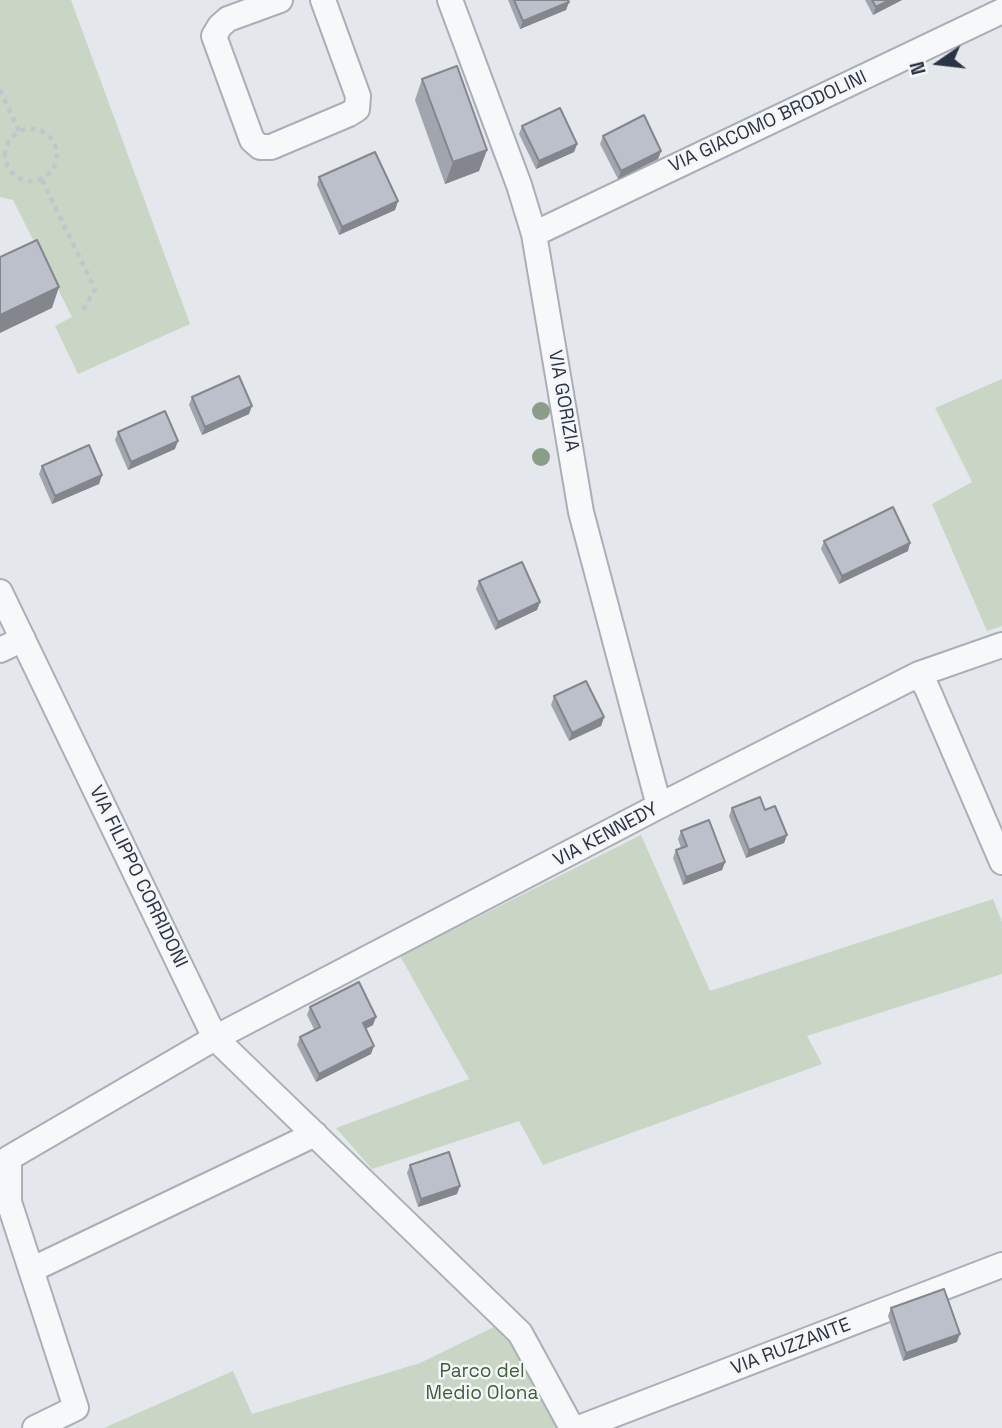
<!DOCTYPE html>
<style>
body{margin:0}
#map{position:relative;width:1002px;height:1428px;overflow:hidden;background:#e4e7ec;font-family:"Space Grotesk",sans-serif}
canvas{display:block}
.north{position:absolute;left:904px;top:28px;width:70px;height:70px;-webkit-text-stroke:5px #f4f6f9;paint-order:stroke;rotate:256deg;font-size:19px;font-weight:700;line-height:28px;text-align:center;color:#2b3445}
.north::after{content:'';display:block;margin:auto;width:24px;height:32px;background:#2b3445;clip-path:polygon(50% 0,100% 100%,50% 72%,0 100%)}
</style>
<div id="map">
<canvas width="1002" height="1428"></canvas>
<div class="north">N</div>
</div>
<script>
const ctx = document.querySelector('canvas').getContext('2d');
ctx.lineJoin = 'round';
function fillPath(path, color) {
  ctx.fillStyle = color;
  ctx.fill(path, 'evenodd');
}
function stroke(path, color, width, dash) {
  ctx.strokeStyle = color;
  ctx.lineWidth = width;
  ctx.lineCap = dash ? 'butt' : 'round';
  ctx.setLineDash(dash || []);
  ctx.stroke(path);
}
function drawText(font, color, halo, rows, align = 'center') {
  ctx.font = font + ' "Space Grotesk",sans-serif';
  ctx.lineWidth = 5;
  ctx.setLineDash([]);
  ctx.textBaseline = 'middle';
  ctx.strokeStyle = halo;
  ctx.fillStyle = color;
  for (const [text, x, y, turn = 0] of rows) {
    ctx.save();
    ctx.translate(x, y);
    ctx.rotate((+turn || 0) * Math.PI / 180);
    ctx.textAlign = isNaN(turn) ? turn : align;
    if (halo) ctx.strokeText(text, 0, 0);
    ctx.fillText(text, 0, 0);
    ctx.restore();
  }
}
const green = new Path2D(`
 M0,0H71L190,324L78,374L55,326L72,317L13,200L0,197Z
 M1002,379V626L987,631L932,504L972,482L935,408Z
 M641,835L710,991L993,899L1002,922V974L807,1036L822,1064L543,1165L519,1121L372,1169L336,1128L469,1079L400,956Z
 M500,1324L556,1419L560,1428H104L233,1371L252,1414L420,1363Z`);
const path = new Path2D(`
 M0,90L19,131
 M5 155a26 26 0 1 1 52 0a26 26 0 1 1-52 0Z
 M42,180L95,289L82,312`);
const minor = new Path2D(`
 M280,0L228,19L220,26L214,36L252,140L260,147H271L349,114L357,109L358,96L323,0
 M450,0L519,185L534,234L581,512L659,806
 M534,234L1002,11
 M0,592L215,1038L520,1333L572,1428
 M0,650L23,639
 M919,674L927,688L1002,862
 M31,1270L315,1134
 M35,1428L76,1408L9,1202V1158L215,1038L659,806L919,674L1002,645
 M579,1428L1002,1265`);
const trees = [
 [541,411],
 [541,457]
];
const wall = new Path2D(`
 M508,0H568L569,2L566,10L520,29Z
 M865,0H902L873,15Z
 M422,79L487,150L479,171L445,184L415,100Z
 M522,126L577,144L574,152L536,169L519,134Z
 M603,136L661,151L658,159L618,179L600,144Z
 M319,177L398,201L395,210L339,235L317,185Z
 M192,397L249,414L202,435L189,405Z
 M118,432L175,449L128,470L115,440Z
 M42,466L102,475L99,484L52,504L39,474Z
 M824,541L908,551L839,584L821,549Z
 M479,581L540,602L537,610L495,630L476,589Z
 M554,696L604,717L601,726L569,741L551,705Z
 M732,808L765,810L787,835L784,843L746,858L729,816Z
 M681,831L725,862L722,870L683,885L673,858L676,850L681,848L678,839Z
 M310,1007L373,1025L366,1029L371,1054L316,1082L297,1045L300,1037L314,1029L307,1015Z
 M410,1165L457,1194L418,1207L407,1173Z
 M891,1308L957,1342L903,1361L888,1316Z`);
const shadedWall = new Path2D(`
 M889,0H902L873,15L876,7Z
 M569,2L566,10L520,29L523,21Z
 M577,144L574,152L536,169L539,161Z
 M487,150L479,171L445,184L453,162Z
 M661,151L658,159L618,179L621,171Z
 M398,201L395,210L339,235L342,227Z
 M59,287L52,308L0,333V315Z
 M252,406L249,414L202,435L205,427Z
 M178,441L175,449L128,470L131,462Z
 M102,475L99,484L52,504L55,496Z
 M910,543L908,551L839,584L842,576Z
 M540,602L537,610L495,630L498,622Z
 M604,717L601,726L569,741L572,733Z
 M787,835L784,843L746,858L749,850Z
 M725,862L722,870L683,885L686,877Z
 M376,1017L373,1025L360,1031L363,1023Z
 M374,1046L371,1054L316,1082L319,1074Z
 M460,1186L457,1194L418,1207L421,1199Z
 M960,1334L957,1342L903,1361L906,1353Z`);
const building = new Path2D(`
 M514,0H568L569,2L523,21Z
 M872,0H889L876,7Z
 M457,66L487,150L453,162L422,79Z
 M560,108L577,144L539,161L522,126Z
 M644,115L661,151L621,171L603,136Z
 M375,152L398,201L342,227L319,177Z
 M37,240L59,287L0,315V257Z
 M239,376L252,406L205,427L192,397Z
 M165,411L178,441L131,462L118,432Z
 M89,445L102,475L55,496L42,466Z
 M893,507L910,543L842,576L824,541Z
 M522,562L540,602L498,622L479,581Z
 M586,681L604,717L572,733L554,696Z
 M760,797L765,810L775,806L787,835L749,850L732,808Z
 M709,820L725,862L686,877L676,850L687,846L681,831Z
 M359,982L376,1017L363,1023L374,1046L319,1074L300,1037L320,1027L310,1007Z
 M449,1152L460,1186L421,1199L410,1165Z
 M944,1289L960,1334L906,1353L891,1308Z`);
const streetNames = [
 ["VIA GIACOMO BRODOLINI",768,122,-25],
 ["VIA GORIZIA",563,401,80],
 ["VIA KENNEDY",606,835,-28],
 ["VIA FILIPPO CORRIDONI",138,877,64],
 ["VIA RUZZANTE",791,1347,-21]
];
const parkNames = [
 ["Parco del",482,1372],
 ["Medio Olona",482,1394]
];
fillPath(green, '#c9d6c5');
stroke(minor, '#a9aeb7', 28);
stroke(path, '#c2c5cb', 4.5, [5, 5]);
stroke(minor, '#f7f8fa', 24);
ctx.fillStyle = '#899d89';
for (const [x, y] of trees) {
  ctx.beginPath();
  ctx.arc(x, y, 9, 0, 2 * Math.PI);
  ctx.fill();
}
fillPath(wall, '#a1a5ae');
fillPath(shadedWall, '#83868d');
fillPath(building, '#bbc0ca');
stroke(building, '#83868d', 2);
drawText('19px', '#2b3445', '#f4f6f9', streetNames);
drawText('19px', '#3f6138', '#f4f6f9', parkNames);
</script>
